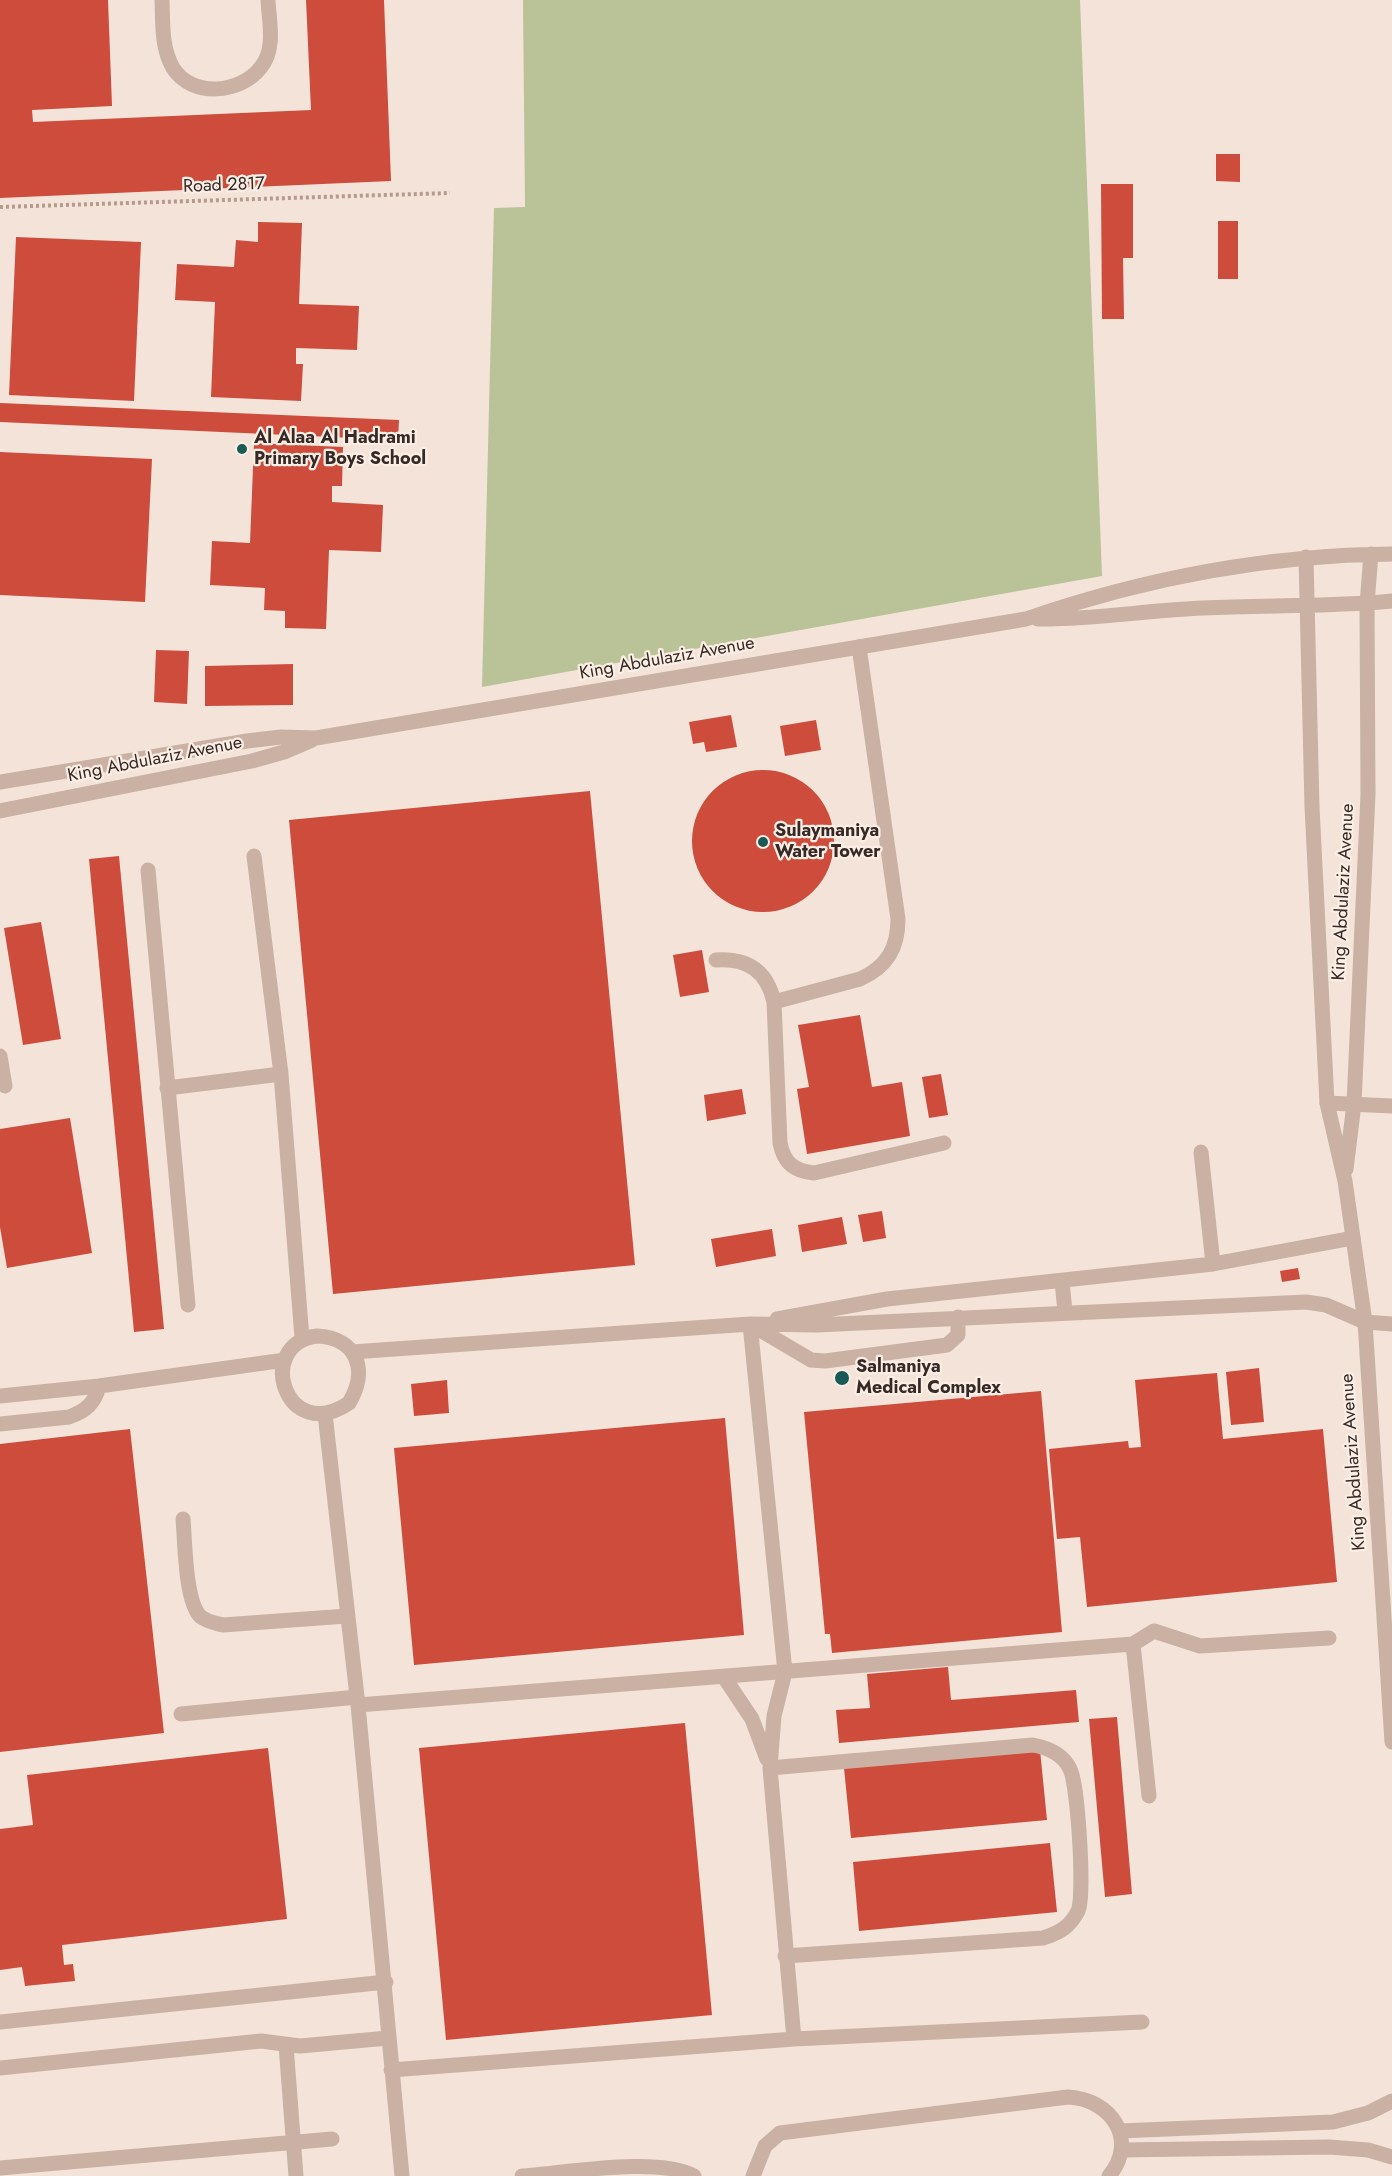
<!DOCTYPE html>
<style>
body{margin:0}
canvas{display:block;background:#f3e3d9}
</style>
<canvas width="1392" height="2176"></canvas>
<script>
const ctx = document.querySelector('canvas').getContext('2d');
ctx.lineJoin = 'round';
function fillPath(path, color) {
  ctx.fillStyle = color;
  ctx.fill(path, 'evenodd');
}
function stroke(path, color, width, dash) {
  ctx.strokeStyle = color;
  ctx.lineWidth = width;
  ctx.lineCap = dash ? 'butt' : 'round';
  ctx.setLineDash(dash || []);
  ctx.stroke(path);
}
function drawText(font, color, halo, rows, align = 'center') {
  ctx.font = font + ' Jost,sans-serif';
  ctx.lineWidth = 4.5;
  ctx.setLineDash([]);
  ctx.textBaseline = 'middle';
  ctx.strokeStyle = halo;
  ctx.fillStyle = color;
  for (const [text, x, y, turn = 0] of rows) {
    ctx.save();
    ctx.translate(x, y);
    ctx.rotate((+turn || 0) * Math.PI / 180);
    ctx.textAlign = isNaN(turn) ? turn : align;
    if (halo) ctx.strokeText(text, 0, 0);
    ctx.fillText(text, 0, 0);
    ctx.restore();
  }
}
const green = new Path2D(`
 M523,0H1080L1102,576L482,687L494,208L525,207Z`);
const building = new Path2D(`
 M0,0H108L112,106L32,110L33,122L311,110L306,0H384L391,181L0,198Z
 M1216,154H1240V182L1216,181Z
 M1101,184H1133V258H1123L1124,319H1102Z
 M1218,221H1238V279H1218Z
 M258,222L302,223L299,304L359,306L357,350L296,348V364H303L301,401L211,397L215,302L175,300L177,264L234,267L236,240L258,242Z
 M16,237L141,242L134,401L9,395Z
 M0,403L399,420L398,440L0,422Z
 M254,443L343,447L342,486H332V502L383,505L381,552L329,550L326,629L285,628V611L264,610L265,588L210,585L212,541L250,543Z
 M0,452L152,459L145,602L0,595Z
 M156,650L189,651L187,704L154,702Z
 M293,664V705L205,706V666Z
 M731,715L737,747L706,752L704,742L693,744L689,722Z
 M816,720L821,750L785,756L780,726Z
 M692 841a71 71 0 1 1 142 0a71 71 0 1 1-142 0Z
 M590,791L635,1265L333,1294L289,820Z
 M119,856L164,1329L134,1332L89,859Z
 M41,922L61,1039L23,1045L4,928Z
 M702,950L709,992L680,997L673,955Z
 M860,1015L872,1087L902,1082L910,1136L807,1154L797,1089L809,1087L798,1025Z
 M941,1074L948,1115L929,1118L922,1077Z
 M742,1089L746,1114L707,1121L704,1095Z
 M70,1118L92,1253L7,1268L0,1227V1129Z
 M882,1211L886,1238L863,1242L858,1215Z
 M842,1217L847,1244L802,1252L798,1225Z
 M772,1229L776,1256L716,1267L711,1239Z
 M1298,1268L1300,1279L1282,1282L1280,1271Z
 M1259,1368L1264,1422L1231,1425L1226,1372Z
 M1217,1373L1223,1439L1323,1429L1337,1582L1087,1607L1080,1537L1057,1539L1049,1449L1128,1441L1129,1448L1141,1447L1135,1380Z
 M447,1380L449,1413L414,1416L411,1384Z
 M1041,1391L1062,1632L832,1653L830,1634H825L804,1412Z
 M725,1418L744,1635L414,1665L394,1448Z
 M130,1429L164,1733L0,1752V1444Z
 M948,1667L951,1700L1076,1690L1079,1722L839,1743L836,1710L870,1708L867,1674Z
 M1117,1717L1132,1894L1105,1897L1089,1719Z
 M685,1723L712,2015L446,2040L419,1748Z
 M268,1748L287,1919L62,1945L64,1965L73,1964L75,1981L25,1986L22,1967L0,1970V1829L33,1825L27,1775Z
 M1040,1750L1047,1820L851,1838L844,1768Z
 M1050,1843L1057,1912L859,1931L853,1862Z`);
const path = new Path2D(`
 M0,207L450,193`);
const service = new Path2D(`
 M162,0C163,23 161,47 173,68C192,98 241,94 261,67C276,49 269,21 268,0
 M254,856L281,1074L302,1338
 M148,870L188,1305
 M716,960C748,958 767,971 774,1002L780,1143C784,1163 794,1171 814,1173L944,1143
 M774,1002L860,979C887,967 898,948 898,919L859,647
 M0,1056L5,1086
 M167,1088L281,1074
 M1327,1103L1392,1106
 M1201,1152L1213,1264
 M1062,1281L1065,1312
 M777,1319L887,1299L1213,1264L1353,1238
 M750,1324L785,1672L774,1716L770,1768L794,2039
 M750,1324L811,1360L825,1361L947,1345L958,1335V1317
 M317,1336C357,1338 369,1370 349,1403C285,1446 254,1344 317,1336Z
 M352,1352L750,1324L817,1325L1306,1302L1326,1305L1365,1322L1392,1324
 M0,1396L99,1386L285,1360
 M325,1414L358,1705L402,2176
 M0,1424L69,1417C86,1411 95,1403 99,1386
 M183,1519C185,1541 185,1603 201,1617C208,1622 215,1623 223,1625L347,1616
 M1133,1644L1149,1796
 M724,1677L752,1719L767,1759
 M358,1705L1133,1644L1154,1631L1200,1646L1329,1638
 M181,1714L357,1697
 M770,1768L1033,1745C1049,1748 1063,1754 1070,1769C1078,1785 1085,1896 1078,1911C1070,1927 1059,1933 1043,1938L785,1956
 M0,2022L386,1982
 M286,2045L296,2176
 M0,2068L261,2041L300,2046L388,2038
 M391,2070L794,2039L1142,2022
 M1120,2131L1333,2122L1368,2113L1392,2101
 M1121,2150L1329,2147L1368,2150L1392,2157
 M0,2168L332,2139
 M522,2176C565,2173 659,2156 694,2176
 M753,2176L765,2146L780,2133L1068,2097C1111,2099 1139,2140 1109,2176`);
const tertiary = new Path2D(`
 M1306,557L1312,807L1327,1103L1345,1181L1365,1322L1392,1742
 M1038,619C1093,620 1148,610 1203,608C1266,605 1329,607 1392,601
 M0,782L247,741L281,737L316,738L1026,619C1145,578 1266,555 1392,554
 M0,811L252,761L284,752L312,740
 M1346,1169L1354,1104L1368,794L1367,604L1371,554`);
const markers = [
 [242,449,6,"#195a56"],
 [763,842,6,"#195a56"],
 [842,1378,8,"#195a56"]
];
const streetNames = [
 ["Road 2817",224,186,-2],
 ["King Abdulaziz Avenue",667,659,-10],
 ["King Abdulaziz Avenue",155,760,-11],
 ["King Abdulaziz Avenue",1344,892,-87],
 ["King Abdulaziz Avenue",1354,1462,-94]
];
const poiNames = [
 ["Al Alaa Al Hadrami",254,439],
 ["Primary Boys School",254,460],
 ["Sulaymaniya",775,832],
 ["Water Tower",775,853],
 ["Salmaniya",856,1368],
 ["Medical Complex",856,1389]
];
fillPath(green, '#bac298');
fillPath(building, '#cd4c3c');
stroke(path, '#b79a8e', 4, [3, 3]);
stroke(service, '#cbb1a4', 15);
stroke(tertiary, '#cbb1a4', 15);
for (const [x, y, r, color] of markers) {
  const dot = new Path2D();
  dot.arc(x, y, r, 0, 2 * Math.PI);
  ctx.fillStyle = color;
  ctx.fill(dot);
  stroke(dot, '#faeee5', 2);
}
drawText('18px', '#362926', '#faeee5', streetNames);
drawText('bold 18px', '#362926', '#faeee5', poiNames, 'left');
</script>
